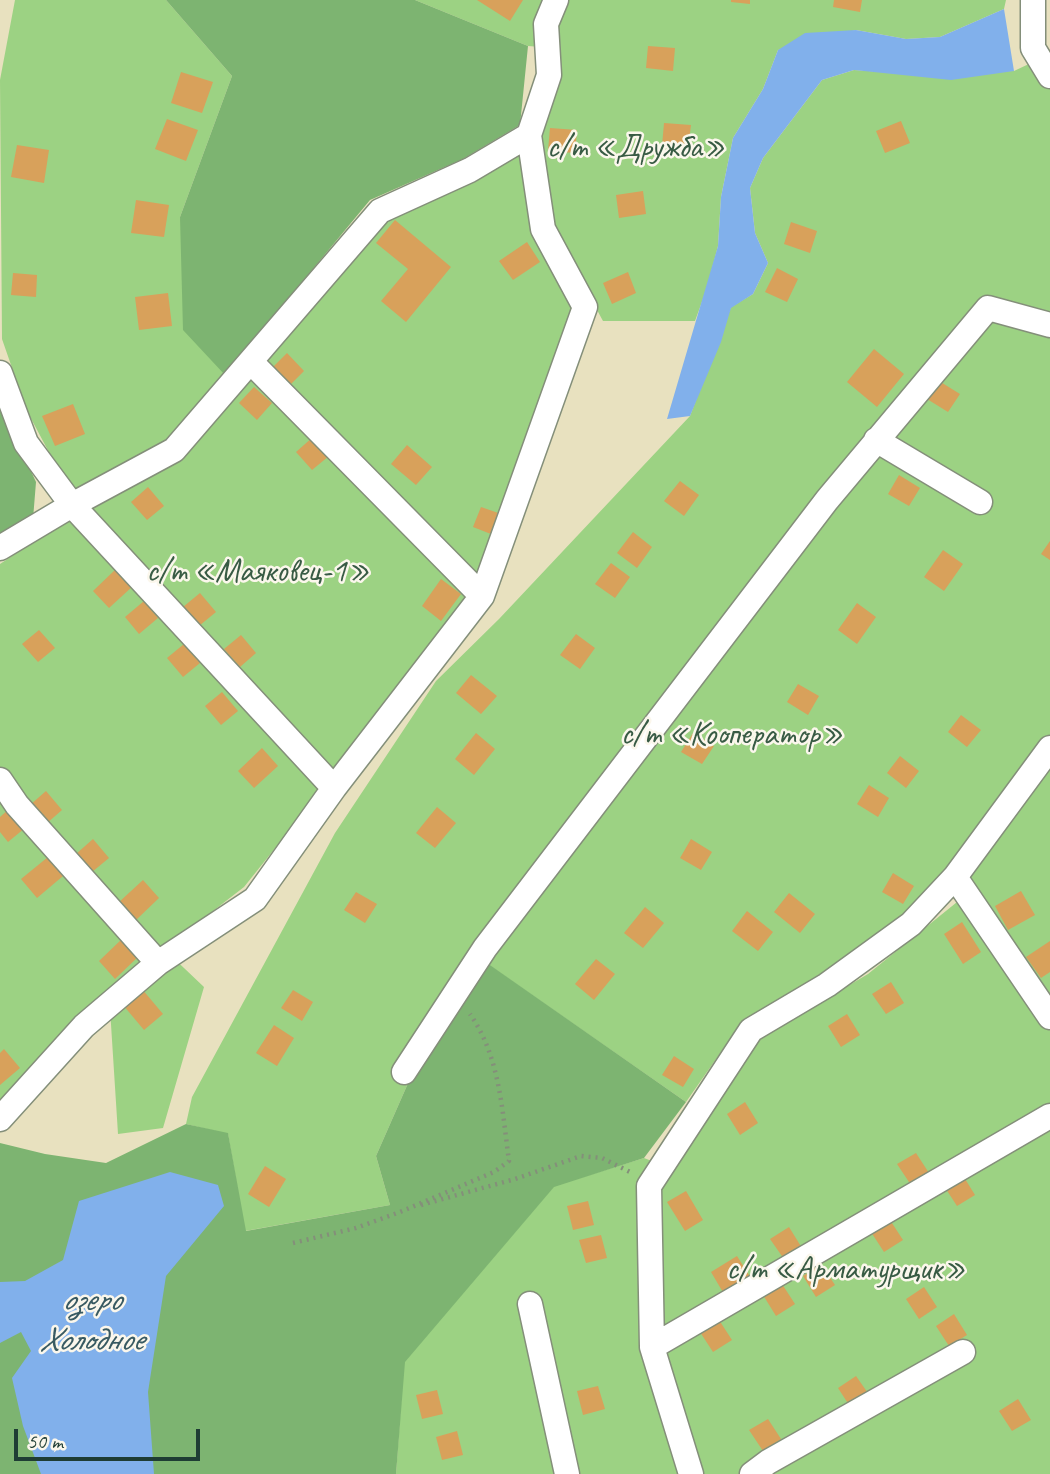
<!DOCTYPE html>
<meta charset="utf-8">
<style>
body{margin:0}
#map{position:relative;width:1050px;height:1474px;overflow:hidden;background:#e8e1bf;font-family:Caveat,sans-serif}
canvas{display:block}
.scale{position:absolute;left:14px;top:1429px;width:186px;height:32px;box-sizing:border-box;border:4px solid #1f3d34;border-top:0;padding-left:9px;font-size:21px;line-height:24px;white-space:nowrap;color:#1f3d34;-webkit-text-stroke:5px #fbf7ec;paint-order:stroke}
</style>
<div id="map">
<canvas width="1050" height="1474"></canvas>
<div class="scale">50 m</div>
</div>
<script>
const ctx = document.querySelector('canvas').getContext('2d');
ctx.lineJoin = 'round';
function fillPath(path, color) {
  ctx.fillStyle = color;
  ctx.fill(path, 'evenodd');
}
function stroke(path, color, width, dash) {
  ctx.strokeStyle = color;
  ctx.lineWidth = width;
  ctx.lineCap = dash ? 'butt' : 'round';
  ctx.setLineDash(dash || []);
  ctx.stroke(path);
}
function drawText(font, color, halo, rows, align = 'center') {
  ctx.font = font + ' Caveat,sans-serif';
  ctx.lineWidth = 5;
  ctx.setLineDash([]);
  ctx.textBaseline = 'middle';
  ctx.strokeStyle = halo;
  ctx.fillStyle = color;
  for (const [text, x, y, turn = 0] of rows) {
    ctx.save();
    ctx.translate(x, y);
    ctx.rotate((+turn || 0) * Math.PI / 180);
    ctx.textAlign = isNaN(turn) ? turn : align;
    if (halo) ctx.strokeText(text, 0, 0);
    ctx.fillText(text, 0, 0);
    ctx.restore();
  }
}
const green = new Path2D(`
 M15,0H166L232,76L180,217L225,375L388,212L519,155L536,230L576,308L481,591L244,887L164,949L204,987L163,1128L118,1134L109,993L0,1100V564L84,508L60,473L27,411L2,339L0,80Z
 M415,0H1006L1004,9L940,37L906,39L856,30L778,50L763,89L733,138L721,197L718,246L707,288L695,321H603L551,225L541,140L559,79L554,48L528,46Z
 M1050,54V1002L955,857L904,920L826,979L744,1019L686,1102L486,963L409,1081L376,1156L390,1205L245,1231L228,1134L186,1124L192,1097L335,833L436,681L499,619L690,416L731,307L753,294L768,263L755,233L750,188L763,158L822,80L854,70L898,73L1014,71Z
 M962,898L1050,1027V1474H396L404,1362L554,1186L644,1158L670,1168L758,1039L868,974Z`);
const forest = new Path2D(`
 M166,0H415L528,46L520,125L463,159L370,200L225,375L183,330L180,217L232,76Z
 M0,397L18,443L36,482L33,519L0,539Z
 M487,963L686,1102L644,1158L554,1187L405,1362L396,1474H0V1143L45,1154L106,1163L186,1124L228,1133L246,1231L390,1205L376,1156L409,1081Z`);
const water = new Path2D(`
 M1004,9L1014,71L951,80L854,70L822,80L763,158L750,188L755,233L768,263L753,294L731,308L721,342L690,416L667,419L718,246L721,197L733,138L763,89L778,50L805,33L856,30L906,39L940,37Z
 M170,1172L218,1185L224,1206L166,1276L148,1392L154,1474H41L23,1426L12,1378L31,1351L21,1332L0,1343V1282L25,1281L63,1260L79,1201Z`);
const building = new Path2D(`
 M477,0H523L510,21Z
 M731,0H750V4L731,2Z
 M834,0H862L860,12L833,7Z
 M648,46L675,48L673,71L646,68Z
 M181,72L213,82L202,113L171,103Z
 M167,119L198,130L186,161L155,149Z
 M901,121L910,143L885,153L876,131Z
 M664,123L691,125L688,148L662,146Z
 M550,128L577,130L575,153L548,151Z
 M17,145L49,150L44,183L11,177Z
 M643,191L646,214L619,218L616,195Z
 M136,200L169,205L164,237L131,233Z
 M395,220L451,267L406,322L381,301L408,269L376,243Z
 M791,222L817,231L810,253L784,244Z
 M527,242L540,262L513,280L499,261Z
 M777,268L798,279L787,302L765,292Z
 M628,272L636,293L612,304L603,283Z
 M13,273L37,275L36,297L11,295Z
 M168,293L172,326L139,330L135,297Z
 M874,349L904,374L877,407L847,382Z
 M287,353L304,371L289,386L271,369Z
 M939,381L960,394L948,412L927,399Z
 M254,387L272,403L257,420L239,403Z
 M73,404L85,434L55,446L42,416Z
 M313,437L329,456L312,470L296,452Z
 M407,445L432,467L416,485L391,464Z
 M899,475L920,488L909,506L888,494Z
 M680,481L699,495L684,516L664,501Z
 M148,487L164,506L147,520L131,502Z
 M481,507L504,515L496,536L473,527Z
 M633,532L652,547L637,568L617,553Z
 M1050,541V560L1041,554Z
 M943,550L963,564L944,591L924,577Z
 M611,563L630,577L615,598L595,584Z
 M117,568L133,586L109,608L93,591Z
 M441,579L461,594L441,621L422,606Z
 M200,593L216,612L199,626L183,607Z
 M144,601L158,618L139,634L125,617Z
 M857,603L876,617L857,644L838,630Z
 M39,630L55,648L38,662L22,644Z
 M576,634L595,648L580,669L560,655Z
 M241,635L256,653L240,667L224,649Z
 M184,644L200,663L183,677L167,658Z
 M471,675L497,696L481,714L456,693Z
 M798,684L819,696L808,715L787,702Z
 M222,692L238,711L221,725L205,706Z
 M961,715L981,730L967,747L948,732Z
 M476,733L495,749L474,775L455,759Z
 M693,733L714,746L702,764L681,752Z
 M262,748L278,766L254,788L238,771Z
 M900,756L919,771L906,788L887,773Z
 M869,785L889,798L878,817L857,804Z
 M46,791L62,810L46,824L30,805Z
 M437,807L456,823L435,848L416,833Z
 M9,809L25,828L8,842L0,832V817Z
 M93,839L109,858L92,872L76,854Z
 M691,839L712,852L701,870L680,858Z
 M48,857L63,876L37,898L21,879Z
 M893,873L914,886L903,904L882,892Z
 M143,880L159,898L135,921L118,903Z
 M1021,891L1035,915L1008,930L995,906Z
 M356,892L377,904L365,923L344,910Z
 M789,893L815,914L800,933L774,912Z
 M645,907L664,923L643,948L624,933Z
 M747,911L773,932L758,951L732,931Z
 M962,922L981,952L963,964L944,934Z
 M123,938L139,956L115,979L99,961Z
 M1050,941V972L1041,978L1026,957Z
 M596,959L615,974L594,1000L575,984Z
 M891,982L904,1003L886,1014L872,994Z
 M142,989L163,1014L144,1030L123,1005Z
 M293,990L313,1002L302,1021L281,1008Z
 M847,1014L860,1035L841,1047L828,1026Z
 M274,1025L294,1038L277,1066L256,1053Z
 M4,1049L20,1068L0,1085V1053Z
 M674,1056L694,1069L683,1087L662,1075Z
 M745,1102L758,1123L740,1135L727,1114Z
 M916,1153L929,1173L911,1185L897,1164Z
 M265,1166L286,1179L269,1207L248,1194Z
 M962,1174L975,1195L957,1206L944,1186Z
 M686,1191L703,1220L685,1231L667,1202Z
 M588,1201L594,1225L573,1230L567,1206Z
 M890,1220L903,1240L884,1252L871,1232Z
 M789,1227L802,1248L784,1259L770,1239Z
 M601,1235L607,1258L586,1263L579,1240Z
 M737,1256L751,1278L724,1294L711,1272Z
 M821,1264L835,1285L816,1297L803,1276Z
 M782,1284L795,1304L776,1316L763,1295Z
 M924,1287L937,1307L919,1319L906,1299Z
 M954,1314L967,1335L949,1346L936,1326Z
 M719,1320L732,1340L713,1352L700,1332Z
 M856,1376L870,1396L851,1408L838,1388Z
 M598,1386L605,1409L583,1415L577,1391Z
 M437,1390L443,1414L422,1419L416,1395Z
 M1018,1399L1031,1420L1012,1431L999,1411Z
 M768,1419L781,1439L763,1451L749,1430Z
 M457,1431L463,1455L442,1460L436,1437Z`);
const path = new Path2D(`
 M421,1205L515,1179L581,1156L602,1158L632,1173
 M293,1243L356,1228L400,1212L494,1172L509,1161C502,1110 500,1057 470,1014`);
const minor = new Path2D(`
 M1033,0V48L1050,76
 M251,362L482,596
 M0,373L26,443L72,505L334,788
 M876,440L980,502
 M0,548L72,505L174,450L380,211L470,170L529,135L549,75L546,24L556,0
 M0,780L17,805L158,963
 M955,877L1050,1017
 M404,1072L485,948L827,500L988,308L1050,325
 M0,1119L84,1026L158,963L255,899L334,788L482,596L585,307L543,229L529,135
 M530,1304L567,1474
 M652,1347L1050,1116
 M691,1474L652,1347L649,1186L751,1030L827,985L911,924L955,877L1050,748
 M752,1474L768,1462L963,1352`);
const parkNames = [
 ["с/т «Дружба»",636,148],
 ["с/т «Маяковец-1»",258,572],
 ["с/т «Кооператор»",732,735],
 ["с/т «Арматурщик»",846,1270]
];
const waterNames = [
 ["озеро",91,1301],
 ["Холодное",91,1341]
];
fillPath(green, '#9cd283');
fillPath(forest, '#7db471');
fillPath(water, '#81b0eb');
fillPath(building, '#d8a15b');
stroke(minor, '#848f7a', 27);
stroke(path, '#848f7a', 4.5, [2, 5]);
stroke(minor, '#fff', 24);
drawText('33px', '#385b44', '#fbf7ec', parkNames);
drawText('italic 35px', '#385a62', '#fbf7ec', waterNames);
</script>
